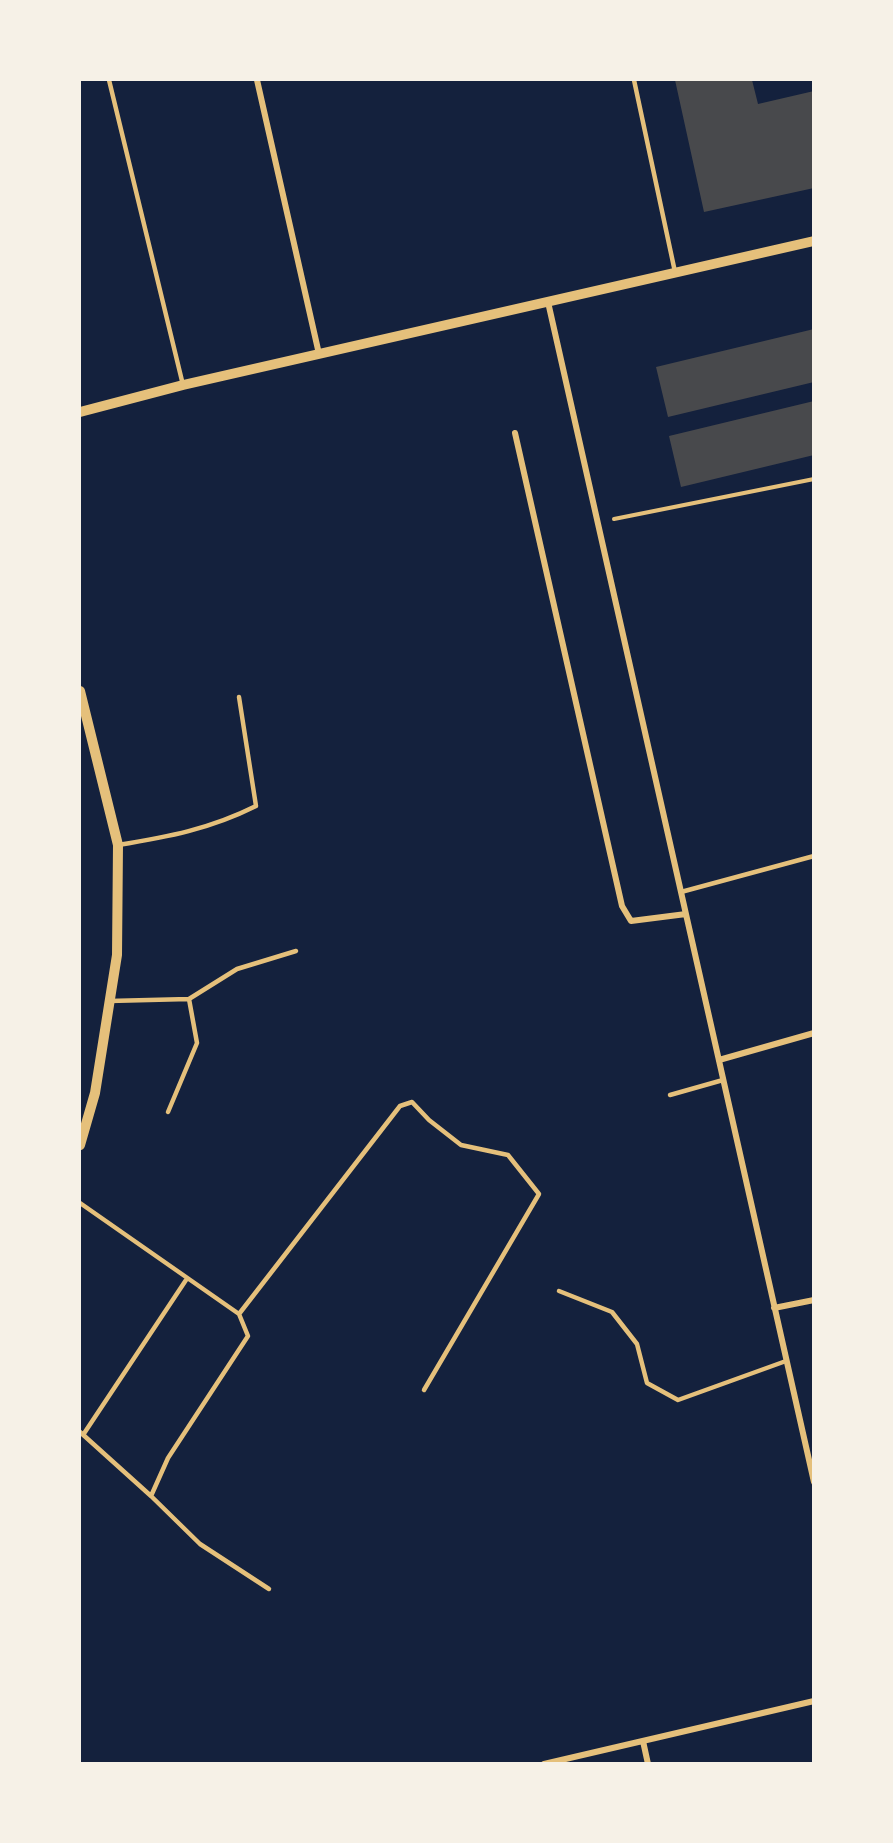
<!DOCTYPE html>
<style>
body{margin:0}
#map{position:relative;width:893px;height:1843px;overflow:hidden;background:#14213d;font-family:"Roboto Condensed",sans-serif}
canvas{display:block}
.frame{position:absolute;inset:0;border:81px solid #f6f1e7;pointer-events:none}
</style>
<div id="map">
<canvas width="893" height="1843"></canvas>
<div class="frame"></div>
</div>
<script>
const ctx = document.querySelector('canvas').getContext('2d');
ctx.lineJoin = 'round';
function fillPath(path, color) {
  ctx.fillStyle = color;
  ctx.fill(path, 'evenodd');
}
function stroke(path, color, width, dash) {
  ctx.strokeStyle = color;
  ctx.lineWidth = width;
  ctx.lineCap = dash ? 'butt' : 'round';
  ctx.setLineDash(dash || []);
  ctx.stroke(path);
}
const building = new Path2D(`
 M675,80H752L758,104L814,91V188L704,212Z
 M814,329V382L668,417L656,367Z
 M814,401V455L681,487L669,436Z`);
const path = new Path2D(`
 M614,519L814,479`);
const service = new Path2D(`
 M109,80L183,385
 M634,80L675,272
 M118,845C168,837 210,829 256,806L239,697
 M681,892L814,856
 M189,999L237,969L296,951
 M109,1001L189,999L197,1043L168,1112
 M670,1095L723,1080
 M80,1203L239,1314L248,1336L168,1458L151,1496L80,1432
 M559,1291L612,1312L637,1344L647,1383L678,1400L786,1361
 M239,1314L400,1106L412,1102L429,1120L461,1145L508,1155L539,1194L424,1390
 M83,1435L186,1280
 M151,1496L200,1544L269,1589`);
const minor = new Path2D(`
 M257,80L319,354
 M548,302L814,1482
 M515,433L622,906L631,921L686,914
 M719,1060L814,1033
 M774,1308L814,1300
 M643,1741L648,1764
 M544,1764L814,1701`);
const tertiary = new Path2D(`
 M80,412L183,385L814,241
 M80,691L118,845L117,955L95,1093L80,1145`);
fillPath(building, '#48494c');
stroke(path, '#e5c07b', 4);
stroke(service, '#e5c07b', 4.5);
stroke(minor, '#e5c07b', 6);
stroke(tertiary, '#e5c07b', 10);
</script>
